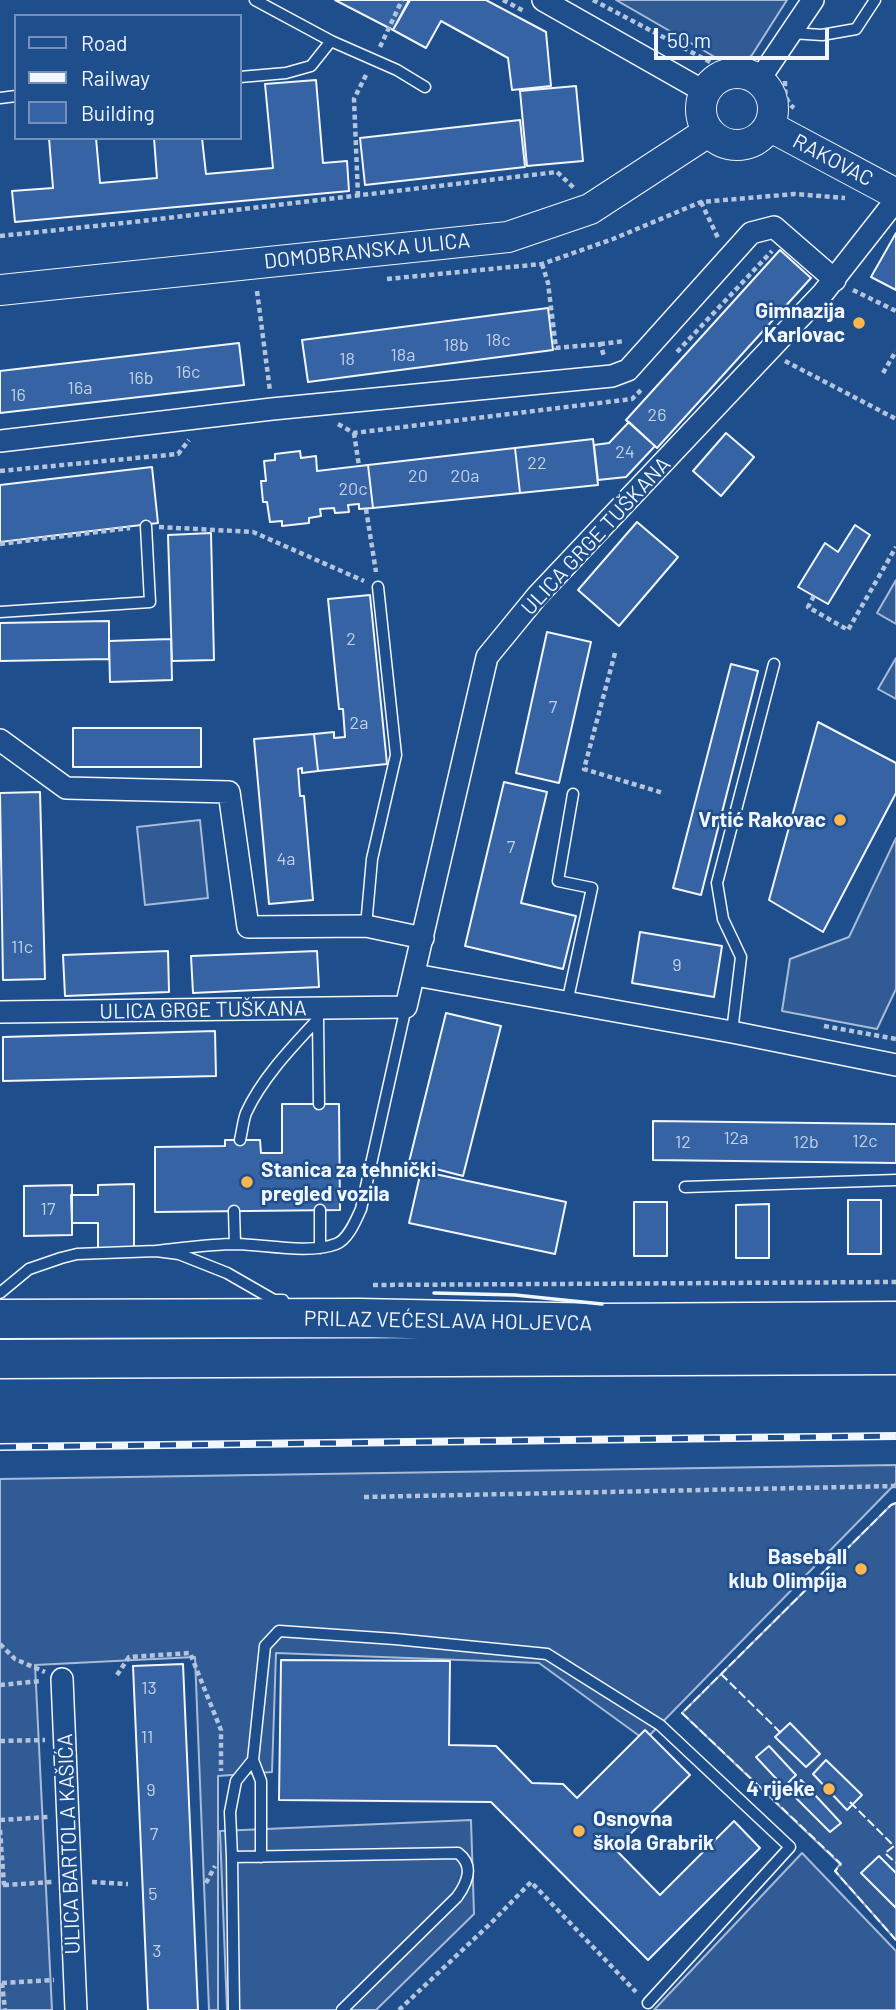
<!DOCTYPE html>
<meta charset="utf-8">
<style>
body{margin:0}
#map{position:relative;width:896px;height:2010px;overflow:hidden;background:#1f4e8c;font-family:Barlow,sans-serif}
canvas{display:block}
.legend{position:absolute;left:14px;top:14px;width:228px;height:126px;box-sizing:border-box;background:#1f4e8c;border:2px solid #7391ba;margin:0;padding:9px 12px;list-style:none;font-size:21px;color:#f2f6ff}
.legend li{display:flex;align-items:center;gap:14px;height:35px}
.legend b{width:35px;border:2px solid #7391ba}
.scale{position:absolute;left:654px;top:28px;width:175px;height:32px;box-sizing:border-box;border:4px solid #f2f6ff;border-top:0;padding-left:9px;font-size:21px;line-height:24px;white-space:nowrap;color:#f2f6ff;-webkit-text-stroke:5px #1f4e8c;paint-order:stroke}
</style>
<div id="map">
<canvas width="896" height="2010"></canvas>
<ul class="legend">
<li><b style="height:9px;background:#1f4e8c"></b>Road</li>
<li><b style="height:9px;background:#f2f6ff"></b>Railway</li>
<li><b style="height:19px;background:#3563a3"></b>Building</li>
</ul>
<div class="scale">50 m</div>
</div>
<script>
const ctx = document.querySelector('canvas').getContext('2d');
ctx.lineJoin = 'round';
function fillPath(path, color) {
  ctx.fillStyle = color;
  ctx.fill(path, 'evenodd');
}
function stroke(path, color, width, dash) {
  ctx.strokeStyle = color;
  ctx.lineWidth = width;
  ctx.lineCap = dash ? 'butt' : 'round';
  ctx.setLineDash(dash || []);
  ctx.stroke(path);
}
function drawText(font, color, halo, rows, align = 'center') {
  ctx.font = font + ' Barlow,sans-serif';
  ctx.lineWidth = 5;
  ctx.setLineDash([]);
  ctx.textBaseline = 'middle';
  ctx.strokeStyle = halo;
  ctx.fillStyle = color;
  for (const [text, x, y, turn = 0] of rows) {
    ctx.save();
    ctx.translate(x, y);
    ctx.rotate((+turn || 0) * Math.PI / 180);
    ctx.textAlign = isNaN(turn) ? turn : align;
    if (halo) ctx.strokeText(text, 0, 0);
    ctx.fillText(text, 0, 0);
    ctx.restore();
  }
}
const built = new Path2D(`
 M616,0H787L752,55L742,63L731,64L720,60Z
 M896,580V624L877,613Z
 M896,658V699L878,689Z
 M200,820L208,898L145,905L137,827Z
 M896,838V989L877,1029L782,1011L790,959L849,937Z
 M896,1465V1483L645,1740L539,1663L276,1653L272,1772L218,1776V2010H209L195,1657L35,1665L52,2010H0V1479Z
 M896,1503V1940L835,1871L840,1864L682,1713L891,1505Z
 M471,1820L474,1914L376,2010H227L220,1831Z
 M802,1853L896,1951V2010H654Z`);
const building = new Path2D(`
 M335,0H409L393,30Z
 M410,0H486L546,32L551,86L512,90L508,58L441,21L426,48L393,30Z
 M316,80L323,163L347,161L349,191L15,222L12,191L53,188L49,138H96L100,183L157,178L154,138H202L206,174L273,168L265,84Z
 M576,86L583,161L527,166L520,91Z
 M520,120L525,167L365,185L360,138Z
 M896,233V290L871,277Z
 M780,250L811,278L657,448L626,420Z
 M548,308L553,350L308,382L302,340Z
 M239,343L244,385L0,413V371Z
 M629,422L655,446L626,477L598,480L594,445L609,443Z
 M726,433L754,457L721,496L693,471Z
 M593,439L598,485L520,493L515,448Z
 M515,448L520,493L373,508L368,465Z
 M300,451L301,458L316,456L317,471L368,465L373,508L359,509V504L348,505L349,512L335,513L334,508L320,509L321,516L309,518V523L282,526V521L270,522L267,502H263L261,481H266L264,461L275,460V454Z
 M152,467L158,523L0,542V485Z
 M637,522L678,557L619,626L578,590Z
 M855,525L870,535L828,604L798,587L825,543L838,552Z
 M211,533L214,660L172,661L168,535Z
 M370,595L387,764L318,771L314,734L334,732V738L345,737L343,709H339L328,599Z
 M109,621V659L0,661V623Z
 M547,632L591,642L559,783L516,773Z
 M171,639L172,680L110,682L109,641Z
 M731,664L758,671L701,895L673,888Z
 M818,722L896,763V793L823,932L769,900Z
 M73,728H201V767H73Z
 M314,734L318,771L302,773V768L298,769L300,796H304L313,900L269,904L254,739Z
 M504,782L547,792L521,903L576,916L563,969L465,946Z
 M40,792L45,979L3,980L0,793Z
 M640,932L722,946L714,997L632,983Z
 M168,951L169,992L65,996L63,955Z
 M317,951L319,987L193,993L191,956Z
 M446,1013L501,1026L463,1176L409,1162Z
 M215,1031L216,1076L3,1081V1037Z
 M282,1104H339L340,1210L155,1212V1147L225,1146V1140H260L261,1153H282Z
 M653,1121L896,1124V1163L653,1160Z
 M421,1171L566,1202L555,1254L409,1223Z
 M134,1184V1248H98V1223H72L71,1195H98V1185Z
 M72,1185V1235L24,1236V1186Z
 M848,1200H881V1254H848Z
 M634,1202H667V1256H634Z
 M769,1204V1258H736V1205Z
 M281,1660L450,1661L449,1745L496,1746L532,1783L563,1784L577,1798L645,1730L690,1775L615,1849L660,1895L734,1821L760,1848L648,1960L491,1802L279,1800Z
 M183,1664L198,2010H148L133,1666Z
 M790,1723L820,1754L806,1767L775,1737Z
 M769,1746L796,1775L784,1787L756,1757Z
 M826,1760L862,1795L847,1810L813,1774Z
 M801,1780L841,1823L830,1832L789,1791Z
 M879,1856L896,1873V1908L861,1873Z`);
const path = new Path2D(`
 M503,0L524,11
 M593,0L714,64L725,67
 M380,47L402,0
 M785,81C785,92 785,101 794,108
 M358,196L354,99L367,73
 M701,202L718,238
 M0,236L133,222L557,172L574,188
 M542,264L548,283L556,348L600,344L604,356
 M387,279L542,264L613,239L701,202L795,194L845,198
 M853,290L896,311
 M257,291L270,391
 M600,344L625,341
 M677,352L772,251
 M785,361L896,419
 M883,373L896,351
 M338,424L354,433L632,399L642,389
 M354,433L359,466
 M0,471L178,454L189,440
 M366,509L376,572
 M159,527L253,532L364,581
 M0,544L130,528
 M814,596L808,607L848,630L896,547
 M615,653L584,769L663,793
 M824,1026L896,1039
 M373,1285L896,1282
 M364,1497L896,1486
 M0,1644L15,1659L45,1672
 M117,1675L129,1657L190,1653L221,1730V1771
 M0,1685L41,1681
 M0,1741L45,1740
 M0,1820L48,1817
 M0,1830L4,1885H0
 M92,1882L128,1884
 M206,1883L215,1866
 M4,1885L52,1882
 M2,1983L54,1980
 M2,1983L5,2010
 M399,2010L492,1922L531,1882L636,1992`);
const lane = new Path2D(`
 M255,0L331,41L397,70L425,87
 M791,33L822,35L856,29L875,0
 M240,77L286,73L311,66L331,41
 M0,98L16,96
 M0,612L150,602L146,526
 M366,926L372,859L396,755L378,587
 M567,1003L592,888L558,881L573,794
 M318,1018L319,1104
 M732,1032L741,957L723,919L717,883L774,664
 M240,1140C242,1132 243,1121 246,1113C262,1078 292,1047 318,1019
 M685,1187L896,1180
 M320,1210V1248
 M234,1211L235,1244
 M156,1251C183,1248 210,1244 238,1244C266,1245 311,1254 336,1244C348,1240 356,1220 361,1209L406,1007
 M0,1293L29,1269L61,1258L77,1254L156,1251L179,1254L227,1273L274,1300H283
 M232,1857L230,1812L236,1781L253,1760
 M261,1857V1781L253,1760L265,1646L279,1631L395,1639L547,1654L660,1725L790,1847L648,2003
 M234,2010L232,1857L458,1853C475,1866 467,1883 457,1897L342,2010`);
const street = new Path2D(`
 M543,0L705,92
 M759,80L813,0
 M0,441L272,409L612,376L628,370L751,233L774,227L835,280
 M0,740L66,788L229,792L248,927L366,926L423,938
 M415,975L732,1032L896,1065
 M0,1012L406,1007L487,657L537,596L823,293L896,200
 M62,1679L76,2010`);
const secondary = new Path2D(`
 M701 109a36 36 0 1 1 72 0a36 36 0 1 1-72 0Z
 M769,126L896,194
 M0,290L508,237L590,209L708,132`);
const highway = new Path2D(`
 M0,1319L359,1318L604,1323L896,1321
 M0,1359L896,1355`);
const rail = new Path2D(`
 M0,1447L896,1436`);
const fence = new Path2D(`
 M896,1503L891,1505L682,1713L841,1864L835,1871L896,1940
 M721,1674L783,1735
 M850,1802L894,1846L885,1853L896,1863`);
const wall = new Path2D(`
 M434,1293L515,1295L602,1304`);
const markers = [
 [859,323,7,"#ffb74d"],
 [840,820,7,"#ffb74d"],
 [247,1182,7,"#ffb74d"],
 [861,1569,7,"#ffb74d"],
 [829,1789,7,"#ffb74d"],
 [579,1831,7,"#ffb74d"]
];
const numberNames = [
 ["18c",498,340],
 ["18b",456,345],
 ["18a",403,355],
 ["18",347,359],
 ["16c",188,372],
 ["16b",141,378],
 ["16a",80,388],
 ["16",18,395],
 ["26",657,415],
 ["24",625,452],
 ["22",537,463],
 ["20",418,476],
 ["20a",465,476],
 ["20c",353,489],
 ["2",351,639],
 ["7",553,707],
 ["2a",359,723],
 ["7",511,847],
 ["4a",286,859],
 ["11c",22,947],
 ["9",677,965],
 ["12a",736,1138],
 ["12c",865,1141],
 ["12",683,1142],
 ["12b",806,1142],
 ["17",48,1209],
 ["13",149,1688],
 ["11",147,1737],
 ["9",151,1790],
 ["7",154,1834],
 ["5",153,1894],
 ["3",157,1951]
];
const streetNames = [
 ["RAKOVAC",833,160,28],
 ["DOMOBRANSKA ULICA",367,251,-6],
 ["ULICA GRGE TUŠKANA",596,536,-47],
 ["ULICA GRGE TUŠKANA",203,1010,-1],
 ["PRILAZ VEĆESLAVA HOLJEVCA",448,1321,1],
 ["ULICA BARTOLA KAŠIĆA",69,1844,-92]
];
const poiNames = [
 ["Gimnazija",845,311],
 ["Karlovac",845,335],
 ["Vrtić Rakovac",826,820],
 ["Stanica za tehnički",261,1170,"left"],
 ["pregled vozila",261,1194,"left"],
 ["Baseball",847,1557],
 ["klub Olimpija",847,1581],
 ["4 rijeke",815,1789],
 ["Osnovna",593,1819,"left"],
 ["škola Grabrik",593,1843,"left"]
];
fillPath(built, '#305b95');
stroke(built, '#a8bbd7', 2);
fillPath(building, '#3563a3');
stroke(building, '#f2f6ff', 2);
stroke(lane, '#f2f6ff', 13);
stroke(street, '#f2f6ff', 24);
stroke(secondary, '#f2f6ff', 32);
stroke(highway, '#f2f6ff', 41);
stroke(path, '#b3c4dc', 4.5, [5, 3.5]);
stroke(lane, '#1f4e8c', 10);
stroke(street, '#1f4e8c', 21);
stroke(secondary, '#1f4e8c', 30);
stroke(highway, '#1f4e8c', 38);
stroke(rail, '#f2f6ff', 8);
stroke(rail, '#1f4e8c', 5, [16]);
stroke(fence, '#f2f6ff', 2, [9, 3.5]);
stroke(wall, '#f2f6ff', 3.5);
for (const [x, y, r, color] of markers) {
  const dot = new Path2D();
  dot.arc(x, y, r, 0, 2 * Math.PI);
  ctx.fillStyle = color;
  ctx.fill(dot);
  stroke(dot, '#1f4e8c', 2.5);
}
drawText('18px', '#c3d1e8', null, numberNames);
drawText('21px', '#f2f6ff', '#1f4e8c', streetNames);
drawText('bold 21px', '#f2f6ff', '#1f4e8c', poiNames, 'right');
</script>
